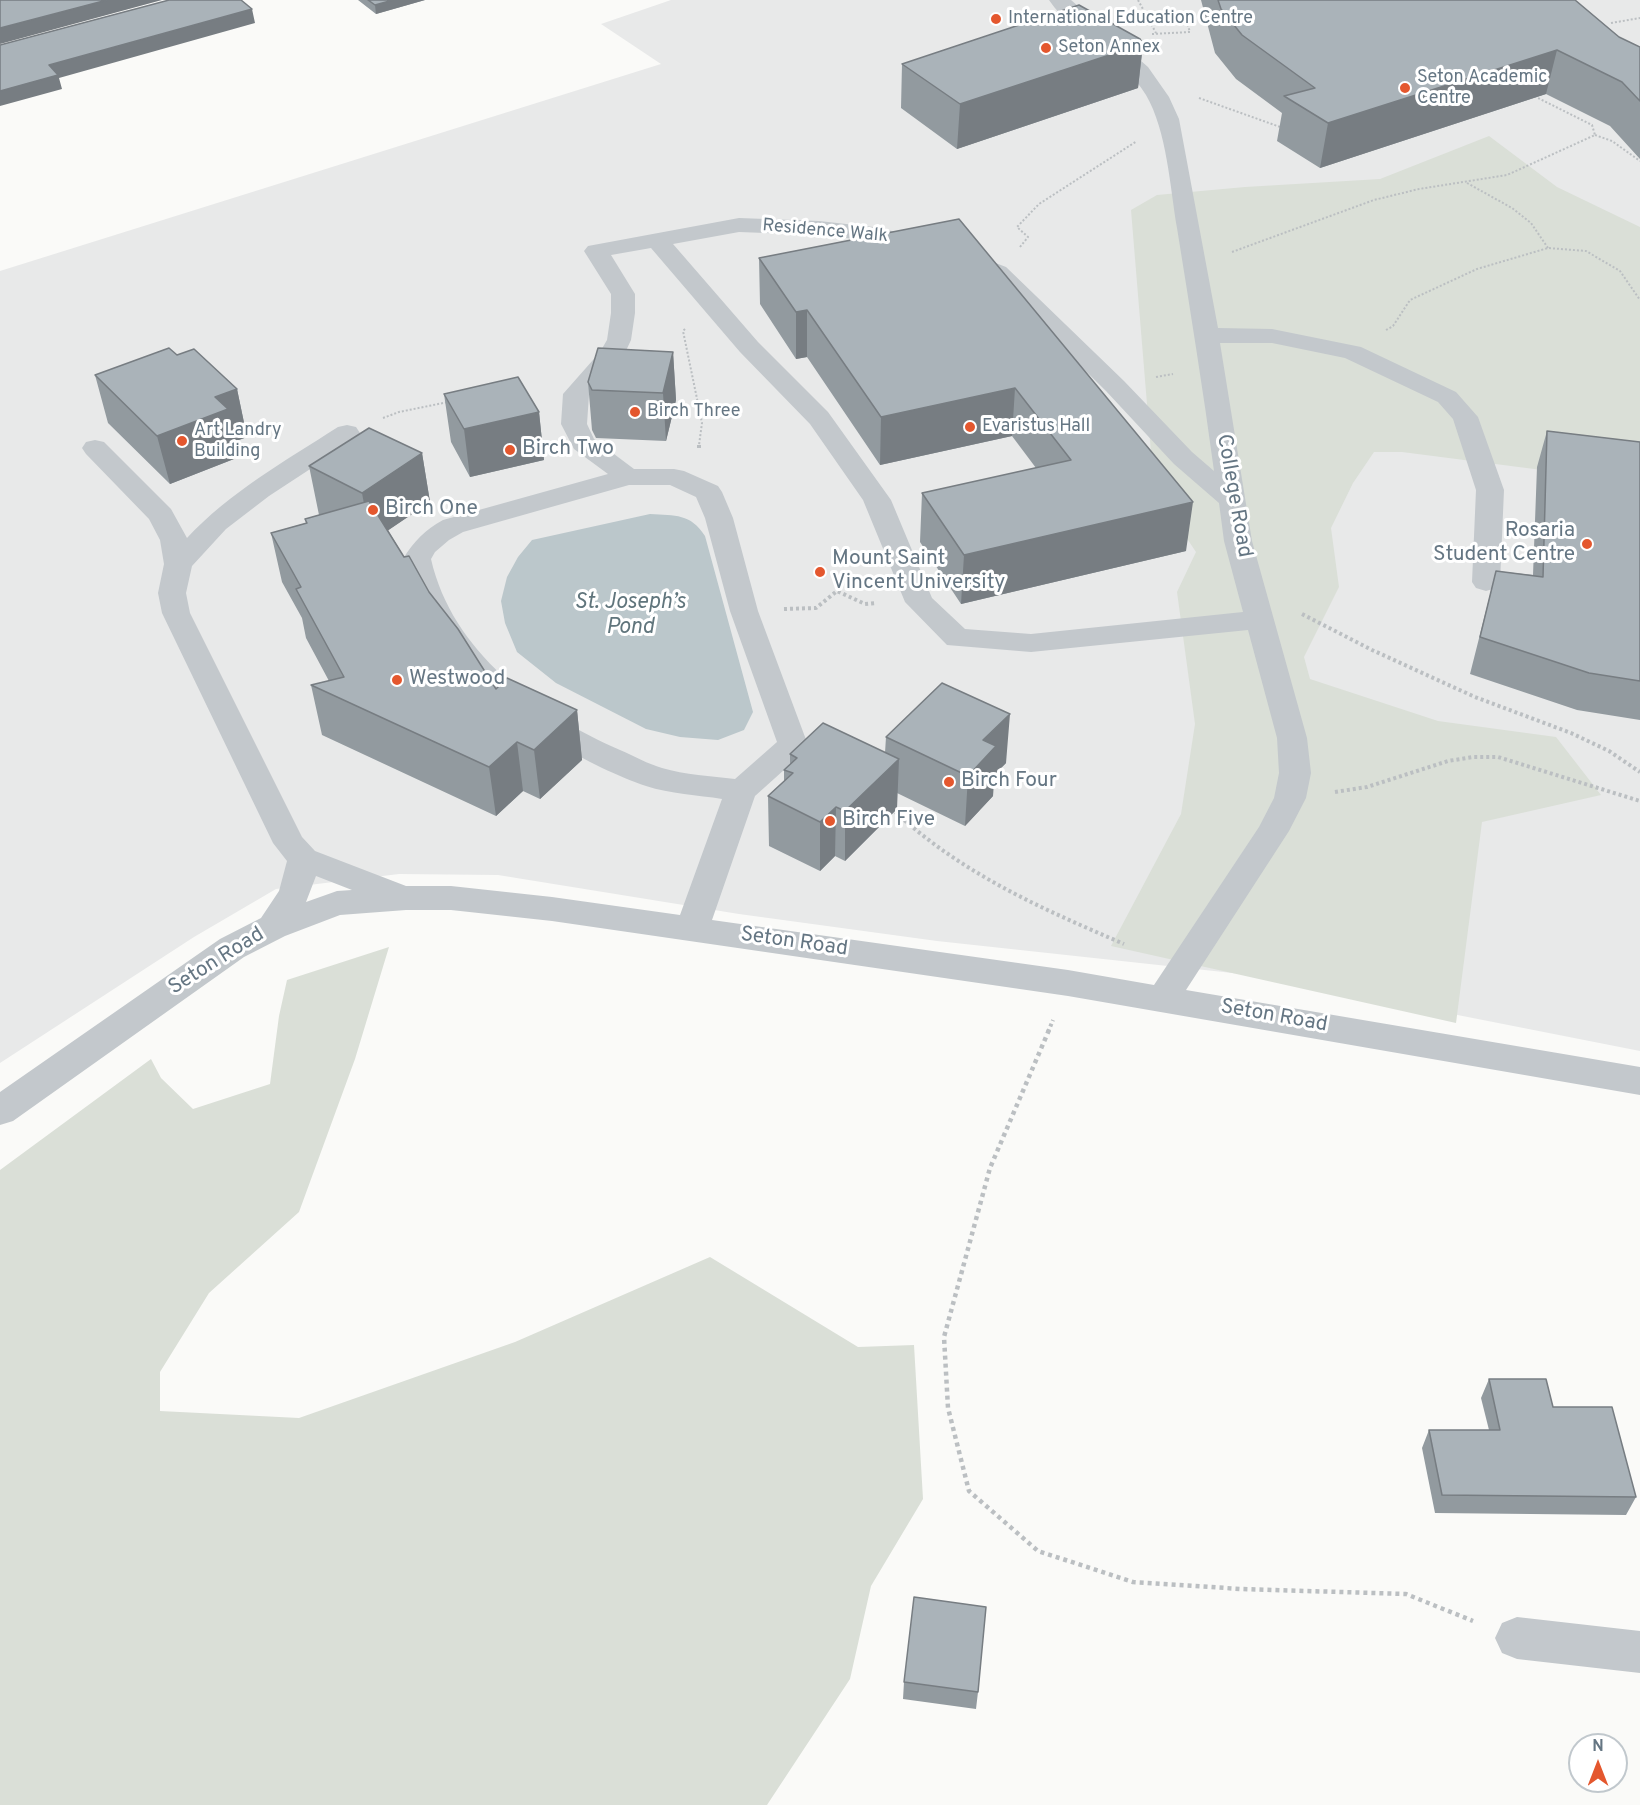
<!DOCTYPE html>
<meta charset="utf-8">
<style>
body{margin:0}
#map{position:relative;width:1640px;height:1805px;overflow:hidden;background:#fafaf8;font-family:Overpass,sans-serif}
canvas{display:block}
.north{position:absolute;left:1568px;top:1733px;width:60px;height:60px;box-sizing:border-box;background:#fff;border:2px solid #c1c8cd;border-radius:50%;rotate:0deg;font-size:16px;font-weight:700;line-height:24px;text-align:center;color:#657683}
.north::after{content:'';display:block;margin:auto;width:21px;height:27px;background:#e4572e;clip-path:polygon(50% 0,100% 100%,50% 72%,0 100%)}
</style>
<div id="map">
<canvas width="1640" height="1805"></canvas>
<div class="north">N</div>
</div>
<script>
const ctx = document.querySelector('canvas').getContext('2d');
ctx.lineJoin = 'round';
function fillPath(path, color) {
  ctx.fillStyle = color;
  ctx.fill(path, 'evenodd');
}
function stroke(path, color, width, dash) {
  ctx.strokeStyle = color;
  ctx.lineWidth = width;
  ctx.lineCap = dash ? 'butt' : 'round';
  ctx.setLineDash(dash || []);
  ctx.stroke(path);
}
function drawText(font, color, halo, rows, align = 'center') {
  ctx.font = font + ' Overpass,sans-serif';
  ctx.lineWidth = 6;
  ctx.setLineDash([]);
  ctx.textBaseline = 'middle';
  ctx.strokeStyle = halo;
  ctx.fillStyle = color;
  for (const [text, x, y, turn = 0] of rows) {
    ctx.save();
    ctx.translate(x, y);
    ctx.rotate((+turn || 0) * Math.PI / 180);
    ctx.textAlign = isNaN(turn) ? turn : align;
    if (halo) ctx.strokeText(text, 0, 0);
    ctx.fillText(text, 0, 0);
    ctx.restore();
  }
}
const built = new Path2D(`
 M671,0H1640V1051L1260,976L937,941L739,914L498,875L399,874L276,889L194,937L0,1063V271L661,64L601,24Z`);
const green = new Path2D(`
 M1489,136L1557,187L1640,227V529L1573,474L1402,452H1374L1353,483L1331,528L1339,587L1304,657L1310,679L1438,721L1556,737L1601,795L1482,822L1456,1023L1111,946L1181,814L1195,724L1177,592L1196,552L1154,489L1131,210L1157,195L1245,187L1380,179Z
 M389,947L355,1059L299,1212L209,1293L160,1372V1411L299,1418L515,1342L710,1257L858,1347L914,1345L923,1499L871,1586L850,1679L767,1805H0V1170L151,1059L161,1078L193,1109L270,1084L279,1016L287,980Z`);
const water = new Path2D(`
 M650,514C676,516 690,513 705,536L753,712L744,730L718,740L680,737L646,729L556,683L517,652L505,623L501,601L507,577L518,557L532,540Z`);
const pathFar2 = new Path2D(`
 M1138,0L1156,33
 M1611,23L1640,18
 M1152,34L1190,32L1188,26
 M1199,98L1283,128
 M1595,135L1612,141L1640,161
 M1467,183L1512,208L1531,223L1548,248
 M1020,247L1028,237L1017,227L1039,204L1137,141
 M1232,252L1374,200L1419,189L1507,175L1595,135L1592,125L1536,97
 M685,329L683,331L702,423L699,445
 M1386,330L1393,326L1410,300L1477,269L1548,248L1586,251L1620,271L1640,300
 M1156,377L1173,374
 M383,418L399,412L448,402`);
const pathFar1 = new Path2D(`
 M699,448V444
 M784,609L816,608L837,591L865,604L876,603
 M1302,614L1372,650L1475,697L1571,733L1609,751L1640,772
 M1335,792L1367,787L1448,761L1473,757H1498L1640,801
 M891,808C960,873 1038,907 1124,944
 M1048,1032L1053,1020`);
const path = new Path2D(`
 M1049,1030L990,1168L944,1337L948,1408L969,1491L1038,1551L1133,1582L1241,1589L1406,1594L1473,1621`);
const minor = new Path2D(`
 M1049,0H1071L1148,67L1169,97L1179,119L1218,328L1272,329L1361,347L1456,392L1478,417L1504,490L1500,582L1496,588L1486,591L1476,588L1472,582L1476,490L1453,419L1438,402L1345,358L1272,343H1220L1252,541L1307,738L1311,773L1306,798L1289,831L1186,990L1640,1067V1095L1068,996L552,921L451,910H406L340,915L285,936L244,957L13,1121L0,1125V1092L220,939L261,918L279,891L287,861L273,843L162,613L158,593L164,564L160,540L149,519L86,454L82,448L86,442L95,440L104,442L171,509L187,538C230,492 285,461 338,427L347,425L356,427L360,433L356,439L269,496L226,529L192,566L186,593L190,613L302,837L315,851L406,886H451L552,897L680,915L722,799C698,795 670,794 646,786C593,768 510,721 471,681C441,651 412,600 403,559C414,541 425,530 443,520L608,474L574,449L561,424L563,394L600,352L607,340L611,313V294L584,251L588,246L739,218L819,221L873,227L930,239L934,244L930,249L922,251L873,241L819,235L739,232L673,244L758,342L828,412L891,500L932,598L965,629L1031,634L1243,612L1224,541L1219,503L1174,464L1106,391L990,277L980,272L976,267L980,262L988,260L1006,267L1124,381L1192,452L1214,471C1203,389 1190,309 1177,228C1170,187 1167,131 1146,95C1123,56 1075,38 1049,0ZM651,248L740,352L810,424L863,500L905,602L947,645L1031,652L1248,630L1277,738L1279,773L1274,798L1259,827L1154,985L1068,970L712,920L755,796L804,752L808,745L758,611L733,518L722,492L718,486L684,471L674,469H634L594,439L587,424L589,395L624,355L631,340L635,313V294L611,255ZM629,485H670L696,497L705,518L730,611L777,742L735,779C711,776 685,775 662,768C648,764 634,756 620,750C538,714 452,652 431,559L435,552L449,540L463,532ZM316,876L352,890L337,891L306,902Z
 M1517,1617L1640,1631V1673L1517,1659L1502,1653L1495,1638L1502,1623Z`);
const wall = new Path2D(`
 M358,0H425L376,14Z
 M1201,0H1575L1619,37L1640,47V159L1610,126L1546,94L1320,168L1277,141L1282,113L1236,79L1215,53Z
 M1143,44L1138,88L957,149L901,108L902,64Z
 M959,219L1186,551L961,604L920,542L922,493L1036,468L1012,436L880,465L807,357L796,359L760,304L759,258Z
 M673,352L676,400L666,441L596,438L592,430L588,382Z
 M177,355L237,389L247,437L236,441L239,457L170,484L108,423L95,375Z
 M444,394L539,412L544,460L470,477L451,442Z
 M1547,431L1640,442V720L1577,710L1470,674L1496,571L1533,575L1537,467Z
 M422,453L430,502L388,530L404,557L496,689L577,710L582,760L540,799L523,791L496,816L322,735L311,685L329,681L306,638L302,618L282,582L271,533L306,523L305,519L319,515L309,466Z
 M886,737L1006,763L994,775L993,796L965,826L897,793V809L845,861L835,856L820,871L769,846L768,796L784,781V770L790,765V754L885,753Z
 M1489,1379L1553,1407L1636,1497L1626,1515L1435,1513L1422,1448L1429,1430H1489L1481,1398Z
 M904,1682L978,1692L976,1709L903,1699Z`);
const shadedWall = new Path2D(`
 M107,0H162L0,44V28Z
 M393,0H425L376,14L375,5Z
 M252,9L255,23L59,78L62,89L0,106V91L49,65Z
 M1143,44L1138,88L957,149L960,104Z
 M1557,50L1546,94L1320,168L1328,123Z
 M807,310V357L796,359V312Z
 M673,352L676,400L666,441L663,393Z
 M1015,388L1012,436L880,465L881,417Z
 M237,389L247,437L236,441L239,457L170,484L157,436L215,397Z
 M539,412L544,460L470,477L464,429Z
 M422,453L430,502L371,542L362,493Z
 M1193,502L1186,551L961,604L964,555Z
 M577,710L582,760L540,799L534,750Z
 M1010,714L1006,763L994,775L993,796L965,826L968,776L983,740Z
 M517,742L523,791L496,816L489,767Z
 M899,759L897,809L845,861V811Z
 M836,807L835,856L820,871V822Z`);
const building = new Path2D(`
 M0,0H107L0,28Z
 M169,0H241L252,9L49,65L58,75L0,91V45Z
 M368,0H393L375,5Z
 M1218,0H1575L1619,37L1640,47V101L1622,82L1557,50L1328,123L1284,96L1315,88L1242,35L1221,9Z
 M1079,5L1140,39L1143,44L960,104L902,64Z
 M959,219L1193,502L964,555L922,493L1071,460L1015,388L881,417L807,310L796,312L759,258Z
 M169,348L177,355L194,349L237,389L215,397L228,409L157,436L95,375Z
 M598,348L673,352L663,393L592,390L588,382Z
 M518,377L539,412L464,429L444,394Z
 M369,428L422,453L362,493L309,466Z
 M1547,431L1640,442V681L1589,673L1480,637L1496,571L1543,577Z
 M369,501L404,557L409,556L429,592L458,629L496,689L507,678L577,710L534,750L517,742L489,767L311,685L344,677L296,589L301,587L271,533L307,523L305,519Z
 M942,683L1010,714L983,740L996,746L968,776L886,737Z
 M823,723L899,759L845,811L836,807L820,822L768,796L793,773L784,770L797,758L790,754Z
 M1489,1379H1546L1553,1407H1612L1636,1497L1442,1495L1429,1430H1500Z
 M914,1597L986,1607L978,1692L904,1682Z`);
const markers = [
 [996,19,6,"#e4572e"],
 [1046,48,6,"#e4572e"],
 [1405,88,6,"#e4572e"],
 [635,412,6,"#e4572e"],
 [970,427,6,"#e4572e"],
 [182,441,6,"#e4572e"],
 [510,450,6,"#e4572e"],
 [373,510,6,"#e4572e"],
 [1587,544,6,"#e4572e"],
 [820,572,6,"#e4572e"],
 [397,680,6,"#e4572e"],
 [949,782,6,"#e4572e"],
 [830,821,6,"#e4572e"]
];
const farPoinames = [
 ["International Education Centre",1008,19],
 ["Seton Annex",1058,48],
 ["Seton Academic",1417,78],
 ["Centre",1417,99],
 ["Birch Three",647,412],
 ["Evaristus Hall",982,427],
 ["Art Landry",194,431],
 ["Building",194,452]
];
const farStreetnames = [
 ["Residence Walk",825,232,5]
];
const poiNames = [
 ["Birch Two",522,450],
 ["Birch One",385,510],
 ["Rosaria",1575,532,"right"],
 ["Student Centre",1575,556,"right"],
 ["Mount Saint",832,560],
 ["Vincent University",832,584],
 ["Westwood",409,680],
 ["Birch Four",961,782],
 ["Birch Five",842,821]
];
const streetNames = [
 ["College Road",1233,496,80],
 ["Seton Road",794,943,8],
 ["Seton Road",217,962,-32],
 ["Seton Road",1274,1017,10]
];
const waterNames = [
 ["St. Joseph’s",630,604],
 ["Pond",630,629]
];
fillPath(built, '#e8e9e9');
fillPath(green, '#dadfd7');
fillPath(water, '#bbc7cb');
stroke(pathFar2, '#bbbfc2', 2, [2, 2]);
stroke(pathFar1, '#bbbfc2', 4, [3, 3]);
stroke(path, '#bbbfc2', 4.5, [4, 4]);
fillPath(minor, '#c3c8cc');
fillPath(wall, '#929a9f');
fillPath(shadedWall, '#777d82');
fillPath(building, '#aab3b9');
stroke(building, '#777d82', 1.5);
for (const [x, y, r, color] of markers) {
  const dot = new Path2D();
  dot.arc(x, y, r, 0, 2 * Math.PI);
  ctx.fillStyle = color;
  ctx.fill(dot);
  stroke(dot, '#fff', 2);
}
drawText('18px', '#657683', '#fff', farPoinames, 'left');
drawText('18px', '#657683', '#fff', farStreetnames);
drawText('21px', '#657683', '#fff', poiNames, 'left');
drawText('21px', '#657683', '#fff', streetNames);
drawText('italic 22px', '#60757c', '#fff', waterNames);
</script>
